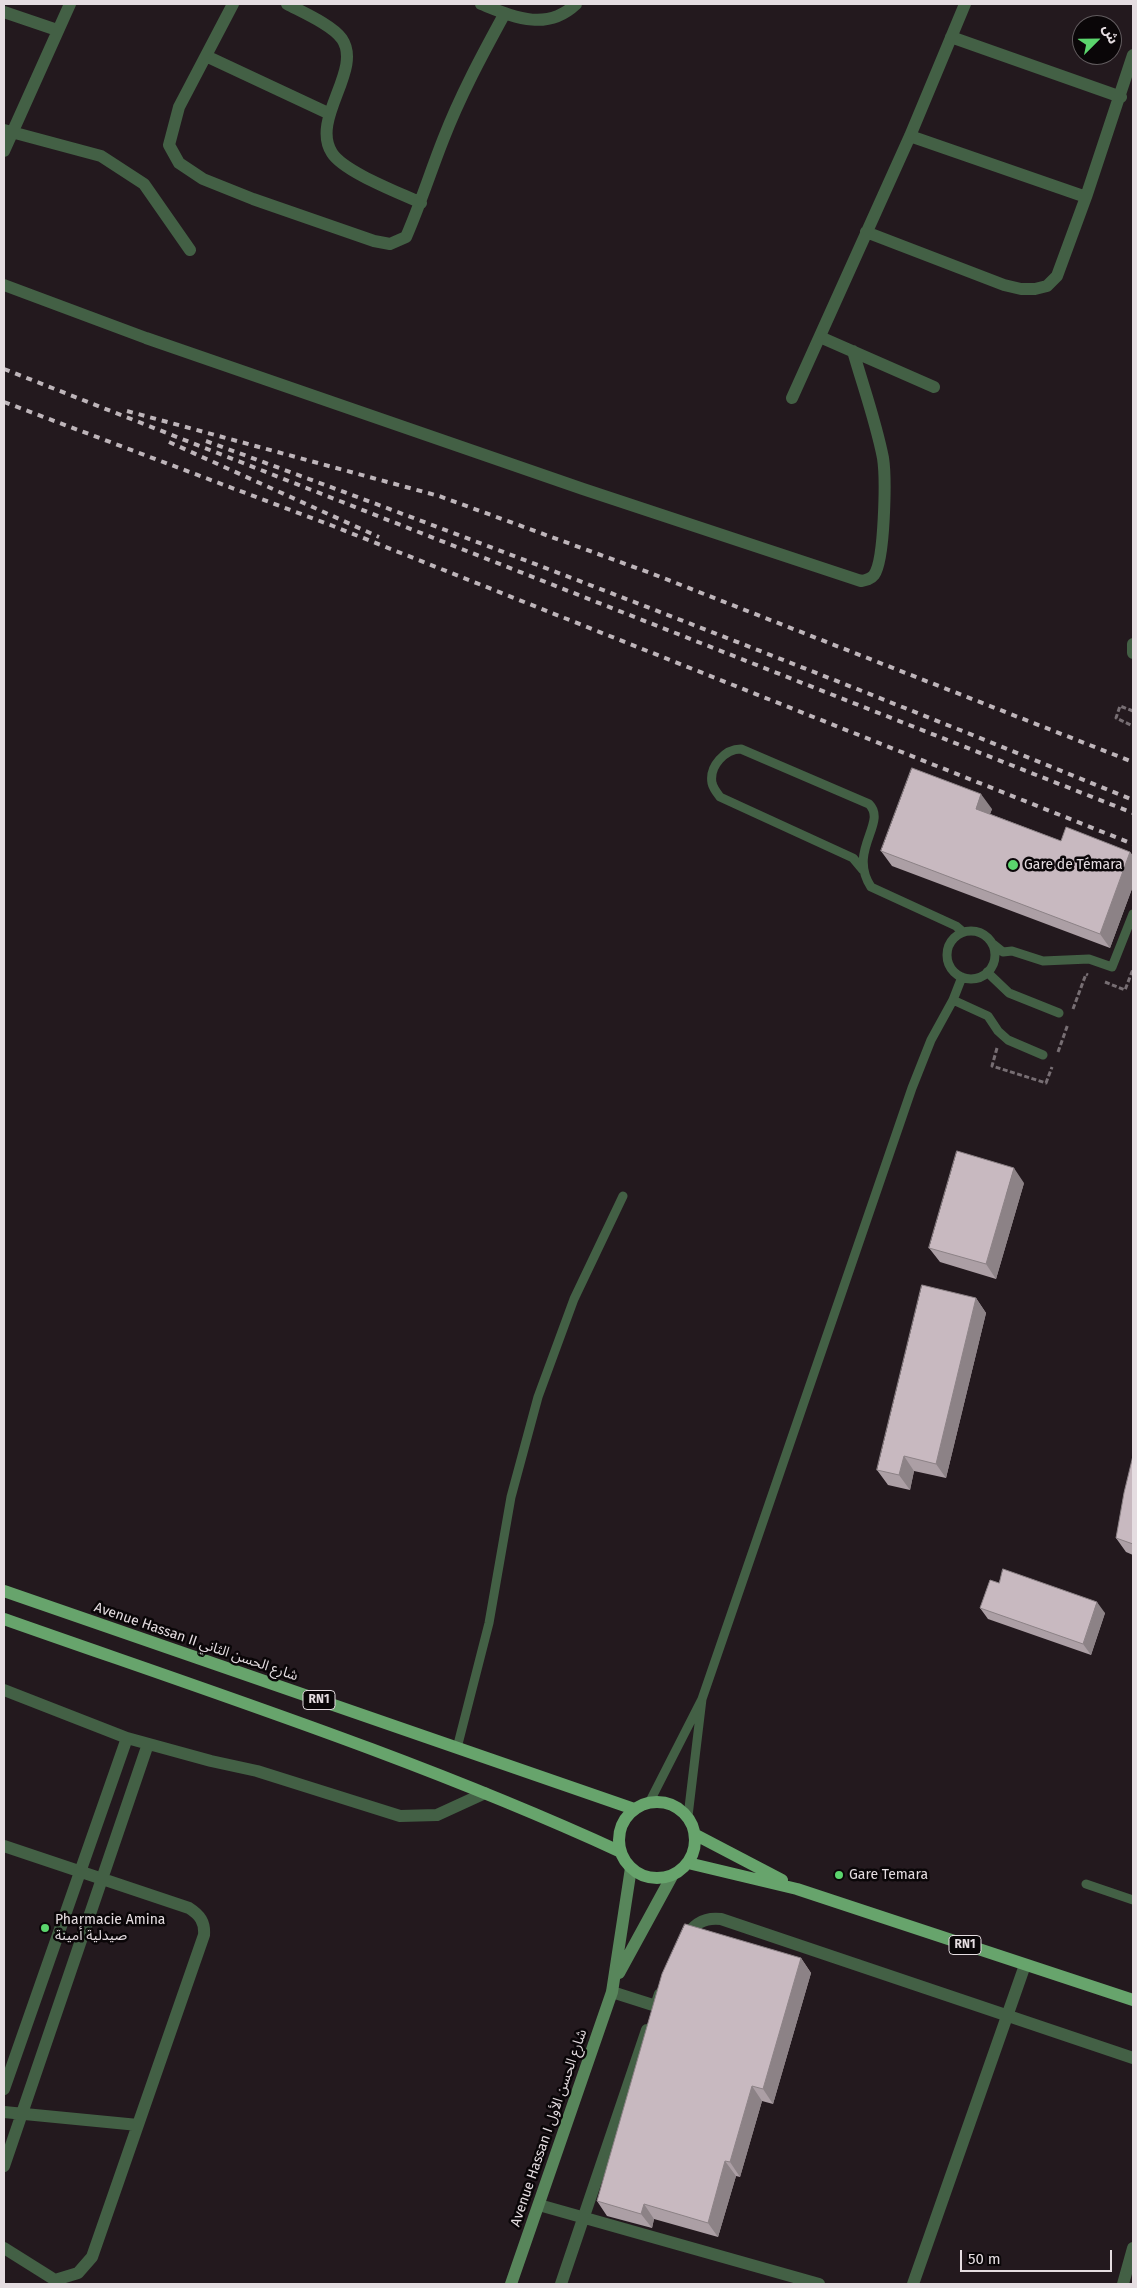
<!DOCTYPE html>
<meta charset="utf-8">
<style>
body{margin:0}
#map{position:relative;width:1137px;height:2288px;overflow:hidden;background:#23191e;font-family:"Fira Sans","Noto Sans Arabic",sans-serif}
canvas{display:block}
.frame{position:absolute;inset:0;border:5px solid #e5dde1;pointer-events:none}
.north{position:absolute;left:1072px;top:15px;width:50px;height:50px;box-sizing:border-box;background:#0a0608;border:1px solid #625c5f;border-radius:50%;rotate:67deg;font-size:14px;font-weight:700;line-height:20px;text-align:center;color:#e5dde1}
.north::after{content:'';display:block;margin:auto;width:18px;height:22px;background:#5bd56d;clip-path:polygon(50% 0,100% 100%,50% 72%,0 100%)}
.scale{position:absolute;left:960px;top:2250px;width:152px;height:22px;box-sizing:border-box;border:2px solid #e5dde1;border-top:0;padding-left:6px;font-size:15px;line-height:18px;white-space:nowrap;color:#e5dde1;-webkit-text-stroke:4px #0a0608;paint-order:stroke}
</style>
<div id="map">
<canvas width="1137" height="2288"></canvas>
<div class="frame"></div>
<div class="north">ش</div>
<div class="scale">50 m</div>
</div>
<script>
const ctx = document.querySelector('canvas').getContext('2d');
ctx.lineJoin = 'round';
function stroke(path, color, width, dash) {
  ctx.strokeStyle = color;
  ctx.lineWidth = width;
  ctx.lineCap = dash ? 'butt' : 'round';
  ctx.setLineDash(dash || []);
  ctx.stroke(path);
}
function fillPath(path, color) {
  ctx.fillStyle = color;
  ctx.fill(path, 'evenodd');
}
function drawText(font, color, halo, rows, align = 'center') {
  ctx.font = font + ' "Fira Sans","Noto Sans Arabic",sans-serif';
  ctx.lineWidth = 5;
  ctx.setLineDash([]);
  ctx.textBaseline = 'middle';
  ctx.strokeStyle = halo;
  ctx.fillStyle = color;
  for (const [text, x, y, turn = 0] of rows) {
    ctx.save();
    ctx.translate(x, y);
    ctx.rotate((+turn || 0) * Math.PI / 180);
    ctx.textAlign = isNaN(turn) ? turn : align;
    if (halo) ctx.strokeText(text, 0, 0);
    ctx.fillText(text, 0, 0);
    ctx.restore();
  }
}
const path = new Path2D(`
 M1133,711L1120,706L1116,718L1133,726
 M1105,982L1125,990L1133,969
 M1073,1009L1086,974L1088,975
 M997,1048L992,1066L1046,1083L1052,1067
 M1058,1052L1068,1024`);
const lane = new Path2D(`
 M863,870L853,858L720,797C717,793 713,788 712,783C709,766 725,749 741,749L869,804C888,823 847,850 871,887L956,926L963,932
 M947 955a24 24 0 1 1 48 0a24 24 0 1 1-48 0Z
 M993,944L1003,952L1012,951L1043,961L1089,959L1112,967L1133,914
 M987,972L1009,993L1059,1013
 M953,1000L988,1016L998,1031L1008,1040L1043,1055
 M702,1699L912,1088L931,1040L953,1000L962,977
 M457,1748L489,1623L511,1497L538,1397L574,1299L623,1196
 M650,1801L702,1699L688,1816
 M1086,1884L1133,1900`);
const street = new Path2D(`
 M233,4L179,107L169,145L179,163L203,179L253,199L374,241L390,244L406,237C420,205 430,173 443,140C460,96 482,55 505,13
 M287,4C302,12 332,25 342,39C363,70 310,119 332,153C344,172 400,193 421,203
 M481,4C514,17 546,32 576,4
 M4,12L57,30
 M951,37L1121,97
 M206,56L330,114
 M4,130L101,156L144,184L190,250
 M910,136L1086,197
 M4,151L70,4
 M866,232L1004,285L1021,289H1035L1047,286L1057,276L1086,197L1133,55
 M4,285L146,338L583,489L861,581C866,580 871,579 874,575C885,560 886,477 883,458C876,422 863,386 853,351
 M820,337L934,387
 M792,398L910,136L965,4
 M1133,644V653
 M4,1690L127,1738L211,1761L257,1771L400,1816L437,1815L485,1793
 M4,1846L189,1908C200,1915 205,1922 204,1935L92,2257L78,2273L55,2280L4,2248
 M685,1939C693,1924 704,1917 721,1919L1133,2058
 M612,1992L656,2006L660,1994
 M4,2089L127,1738
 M4,2112L138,2125
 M4,2166L148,1744
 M539,2205L819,2284
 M561,2284L647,2030
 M913,2284L1025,1965
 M1123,2284L1133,2248`);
const secondary = new Path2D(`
 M619,1973L672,1876
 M511,2284L612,1992L631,1868`);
const primary = new Path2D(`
 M4,1591L634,1809
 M4,1619C211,1692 421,1760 621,1852
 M619 1840a38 38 0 1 1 76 0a38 38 0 1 1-76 0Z
 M696,1835L782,1880
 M688,1863L797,1889L1133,2000`);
const rail = new Path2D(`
 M4,369L1133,813
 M4,402L333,526L1133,844
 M127,411L439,496L653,574L1133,762
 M206,441C517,555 827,675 1133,800
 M169,442L379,537`);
const wall = new Path2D(`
 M992,809L990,814L1061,841L1130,852L1133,856V886L1110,948L892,866L881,851Z
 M1024,1183L996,1279L940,1262L929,1248Z
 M976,1298L986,1313L946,1478L914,1471L910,1490L888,1485L877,1470Z
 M1133,1456V1555L1126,1552L1116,1538Z
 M999,1583L1105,1613L1091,1655L988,1619L980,1608Z
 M801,1958L811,1973L773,2104L762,2101L740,2177L736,2176L718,2237L654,2219L652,2228L607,2216L597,2201Z`);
const shadedWall = new Path2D(`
 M981,794L992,809L986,824L976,809Z
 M1130,852L1133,856V886L1110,948L1100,934Z
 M1014,1168L1024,1183L996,1279L986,1264Z
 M976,1298L986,1313L946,1478L936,1464Z
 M904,1456L914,1471L910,1490L899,1475Z
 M1097,1602L1105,1613L1091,1655L1083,1644Z
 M801,1958L811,1973L773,2104L763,2089Z
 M752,2086L762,2101L740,2177L730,2162Z
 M725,2161L736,2176L718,2237L708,2223Z
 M644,2204L654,2219L652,2228L641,2214Z`);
const building = new Path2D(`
 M912,768L981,794L976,809L1061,841L1066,827L1130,852L1100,934L881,851Z
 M957,1151L1014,1168L986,1264L929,1248Z
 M922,1285L976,1298L936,1464L904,1456L899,1475L877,1470Z
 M1133,1456V1544L1116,1538L1124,1493Z
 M1003,1569L1097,1602L1083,1644L980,1608L990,1580L999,1583Z
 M685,1924L801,1958L763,2089L752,2086L730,2162L725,2161L708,2223L644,2204L641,2214L597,2201L662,1974Z`);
const markers = [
 [1013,865,6,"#5bd56d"],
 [839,1875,5,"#5bd56d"],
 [45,1928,5,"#5bd56d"]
];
const shields = [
 [319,1700,32],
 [965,1945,32]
];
const shieldNames = [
 ["RN1",319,1700],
 ["RN1",965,1945]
];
const poiNames = [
 ["Gare de Témara",1024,865],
 ["Gare Temara",849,1875],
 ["Pharmacie Amina",55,1920],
 ["صيدلية أمينة",55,1936]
];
const streetNames = [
 ["Avenue Hassan II شارع الحسن الثاني",196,1642,19],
 ["Avenue Hassan I شارع الحسن الأول",549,2128,-71]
];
stroke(path, '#776e73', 3, [5, 2.5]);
stroke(lane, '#436045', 9);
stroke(street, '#436045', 12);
stroke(secondary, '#58865b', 12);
stroke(primary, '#67a46c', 12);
stroke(rail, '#beb5ba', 4, [6, 6]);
fillPath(wall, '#ac9fa5');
fillPath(shadedWall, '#8c8286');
fillPath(building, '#c8b9c0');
stroke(building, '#8c8286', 1);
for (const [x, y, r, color] of markers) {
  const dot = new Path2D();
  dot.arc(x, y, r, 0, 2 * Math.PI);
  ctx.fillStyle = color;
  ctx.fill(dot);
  stroke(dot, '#0a0608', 2);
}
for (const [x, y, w] of shields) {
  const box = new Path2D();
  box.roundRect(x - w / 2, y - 9.5, w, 19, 4);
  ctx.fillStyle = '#0a0608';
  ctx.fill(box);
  stroke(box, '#e5dde1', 1);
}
drawText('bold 12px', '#e5dde1', null, shieldNames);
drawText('14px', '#e5dde1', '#0a0608', poiNames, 'left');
drawText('14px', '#e5dde1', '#0a0608', streetNames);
</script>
